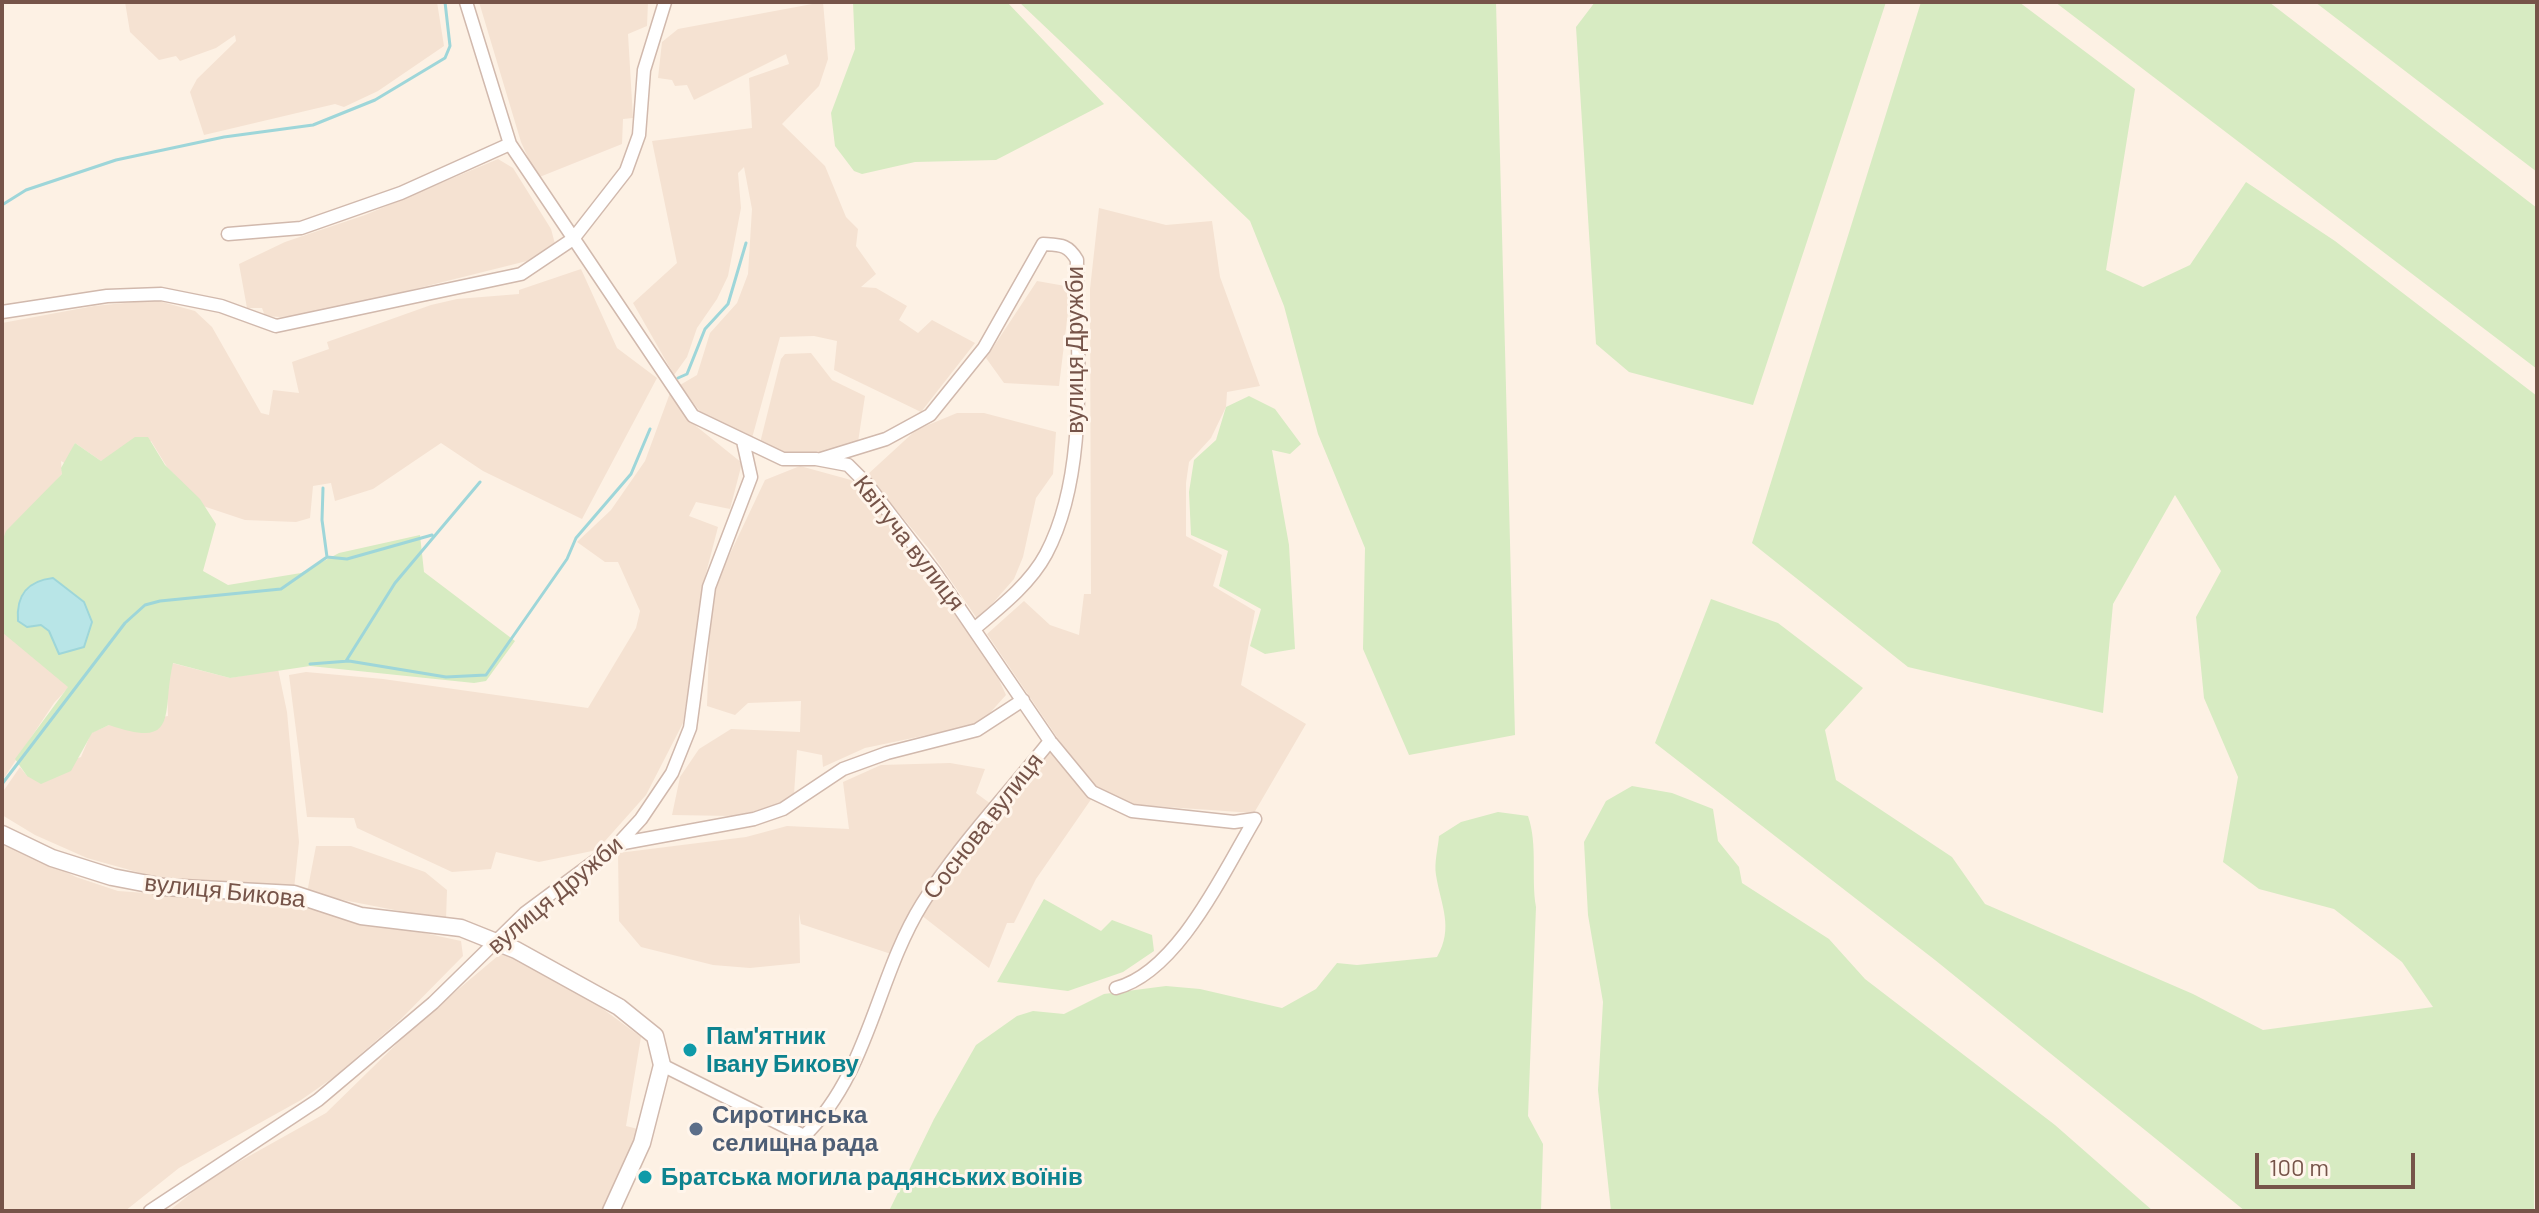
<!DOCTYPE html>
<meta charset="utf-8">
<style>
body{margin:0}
#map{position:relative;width:2539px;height:1213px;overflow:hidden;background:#fdf1e4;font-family:Barlow,sans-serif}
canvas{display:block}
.frame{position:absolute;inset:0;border:4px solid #765449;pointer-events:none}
.scale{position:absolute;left:2255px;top:1153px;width:160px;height:36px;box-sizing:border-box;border:4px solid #765449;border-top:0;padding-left:10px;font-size:24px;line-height:28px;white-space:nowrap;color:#765449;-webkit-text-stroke:6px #fff5eb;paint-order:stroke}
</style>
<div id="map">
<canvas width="2539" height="1213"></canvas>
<div class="frame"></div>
<div class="scale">100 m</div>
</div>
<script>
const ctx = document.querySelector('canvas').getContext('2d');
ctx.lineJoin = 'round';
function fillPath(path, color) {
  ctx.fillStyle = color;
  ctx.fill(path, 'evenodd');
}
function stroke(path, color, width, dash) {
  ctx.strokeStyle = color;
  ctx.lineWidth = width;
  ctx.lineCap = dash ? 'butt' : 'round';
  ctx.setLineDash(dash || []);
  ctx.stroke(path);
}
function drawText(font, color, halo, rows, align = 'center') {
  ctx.font = font + ' Barlow,sans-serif';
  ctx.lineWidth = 6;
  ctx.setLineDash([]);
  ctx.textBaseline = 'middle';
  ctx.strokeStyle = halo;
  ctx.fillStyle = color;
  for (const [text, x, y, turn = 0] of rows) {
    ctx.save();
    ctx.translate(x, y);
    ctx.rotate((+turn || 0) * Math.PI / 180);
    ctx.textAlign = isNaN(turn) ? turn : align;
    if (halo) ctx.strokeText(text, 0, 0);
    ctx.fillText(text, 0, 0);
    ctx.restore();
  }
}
const residential = new Path2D(`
 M125,2H437L444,46L378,91L344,107L335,104L204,135L190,92L197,79L236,41L235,35L216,48L180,61L176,56L159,60L130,32Z
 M479,2H648L647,26L628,34L633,118L623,119L622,144L537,178L521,142Z
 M823,2L828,59L819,86L782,124L825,166L846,217L858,229L856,246L876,274L861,287L876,288L907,306L899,320L918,333L932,320L975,343L921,412L834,370L837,341L814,336L780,337L752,438L701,413L680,385L697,375L710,333L737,303L748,274L752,209L744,167L738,173L741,208L728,276L717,299L697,328L687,357L674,375L633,303L677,263L652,141L752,128L749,78L789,64L786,54L694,100L687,85L675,86L672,80L658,78L662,42L678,29Z
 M498,159L513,168L551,229L555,244L527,261L315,314L280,317L265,316L262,308H247L239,264L285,242L365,215Z
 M1099,208L1166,225L1212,221L1220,277L1260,386L1227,392L1226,407L1211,438L1189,462L1186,483V536L1222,555L1213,586L1255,611L1241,685L1306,724L1254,813L1123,804L1102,791L1082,774L987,634L1024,601L1050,625L1079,635L1084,594H1091L1090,289Z
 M581,269L617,348L657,378L582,519L483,471L441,443L373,489L335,501L331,483L313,486L310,518L296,522L245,520L203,506L167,467L151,441L101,461L75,443L66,464L61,461L62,474L2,542V323L94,306L155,300L195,311L212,327L261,413L269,415L273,390L299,393L292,362L329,349L327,342L431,305L457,299L519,294V290Z
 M1037,281L1071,287L1059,386L1004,383L986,358Z
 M811,353L832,380L865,396L858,442L822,454H785L760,443L781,359L785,354Z
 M670,393L686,418L742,463L730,509L696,502L689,516L718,527L704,581L683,723L646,795L597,850L539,862L496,852L491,869L452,872L357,828L354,818L307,817L289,675L306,672L383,679L588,708L636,628L640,611L618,562H605L577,542L611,510L645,461Z
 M957,413H984L1056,432L1053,474L1036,498L1023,557L1014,579L978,620L929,549L867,475L916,430Z
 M800,466L851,480L867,493L994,669L1006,695L980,724L865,748L823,767L822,755L797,750L794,794L777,806L733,816L672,815L680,777L699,749L731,729L800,732L801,701L748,703L735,715L707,706L710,615L718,579L765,480Z
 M2,628L69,687L54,703L2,781Z
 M172,663L230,678L278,669L287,712L299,842L294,889L175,880L144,874L87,858L35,835L2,815V793L20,767L27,776L81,757L91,733L109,725L168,716L167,686Z
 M1050,751L1092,798L1036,879L1014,923H1007L989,968L921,915Z
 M950,763L985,769L976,793L991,804L894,955L801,924L799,913L800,963L750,968L713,965L641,947L619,921L618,853L746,837L787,826L849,829L843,782L881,765Z
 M2,840L76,877L118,891L242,900L323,911L461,941L463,956L400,1020L334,1077L301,1100L179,1168L125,1211H2Z
 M316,846H351L425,872L447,890L446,920L307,893Z
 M511,953L573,987L641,1037L626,1126L638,1129L636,1144L606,1211H169L210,1178L326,1113L417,1024L499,955Z`);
const green = new Path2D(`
 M853,2H1007L1104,104L996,160L915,162L862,174L854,171L835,146L831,113L855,49Z
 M1019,2H1496L1515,735L1409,755L1363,649L1365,548L1318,434L1284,306L1250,221Z
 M1595,2H1886L1753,405L1629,372L1596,344L1576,27Z
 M1921,2H2019L2135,89L2106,270L2143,287L2190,265L2246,182L2335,241L2537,396L2534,1211H2245L1935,960L1655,743L1711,599L1778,623L1863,688L1825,730L1836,780L1952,857L1985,904L2193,994L2263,1030L2433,1007L2402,962L2334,909L2259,889L2223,862L2238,777L2204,698L2196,617L2221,571L2175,495L2113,604L2103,713L1908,667L1752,543Z
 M2055,2H2269L2537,208V369Z
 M2315,2H2537V172Z
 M1249,396L1275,409L1301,444L1290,454L1272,450L1289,545L1295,649L1265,654L1250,646L1261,609L1219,586L1228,551L1191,535L1189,492L1194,460L1216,440L1226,407Z
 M135,437H148L165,465L200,499L216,524L203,571L228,585L301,573L339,553L420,535L424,572L515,641L486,681L474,683L310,666L230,678L173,663C161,713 181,750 109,725L92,733L71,771L41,784L27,776L15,759L68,687L3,633L2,542L6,531L62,474L61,468L75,443L101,461Z
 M1632,786L1672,793L1713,809L1718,841L1739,867L1742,883L1829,939L1865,979L2055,1125L2153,1211H1611L1598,1090L1603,1002L1588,915L1584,842L1606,801Z
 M1498,812L1528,816C1538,845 1531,877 1536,907L1528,1116L1543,1144L1541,1211H889L934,1119L976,1045L1017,1016L1033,1011L1064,1014L1104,994L1166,986L1200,989L1282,1008L1316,989L1337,963L1357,965L1437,957C1454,927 1441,906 1436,875C1434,863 1438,848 1439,836L1461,822Z
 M1044,899L1101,931L1112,920L1152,935L1154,951L1123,972L1068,991L997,982Z`);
const water = new Path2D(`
 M53,578L84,602L92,622L84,647L59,654L49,631L41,625L27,627L18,621C16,595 27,581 53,578Z`);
const stream = new Path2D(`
 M2,205L26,190L116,160L224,137L313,125L375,100L445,58L450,46L445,2
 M678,378L687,374L705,329L728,304L746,243
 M327,557L347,559L432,535
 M346,661L395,583L480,482
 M310,664L349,661L446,677L486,675L567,559L576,538L631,474L650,429
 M2,784L125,623L145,605L160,601L281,589L327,557L322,520L323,488`);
const minor = new Path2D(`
 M466,2L510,144L693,416L783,459H816L848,465L867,484L934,571L1050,741L1092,792L1132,811L1234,822L1255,819
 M228,234L301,228L401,193L510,144
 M2,312L107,296L161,294L221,306L276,326L521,274L573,239L626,171L639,135L644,70L665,2
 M821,459L886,439L930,415L984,348L1043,244C1060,245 1068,244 1077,260C1076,352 1090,471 1046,554C1030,584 999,608 974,629
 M618,844L754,819L783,809L843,769L887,753L977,730L1023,700
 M1116,988C1178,972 1224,871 1255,819
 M662,1065L804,1136C869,1074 876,978 922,904C958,846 1008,794 1050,741
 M150,1211L318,1100L433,1003L525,913L618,844L641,819L672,773L690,728L709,587L751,477L743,441`);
const tertiary = new Path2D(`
 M2,834L52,858L112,877L164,887L294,894L361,916L461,928L516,950L619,1007L655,1036L662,1065L642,1143L611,1211`);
const markers = [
 [690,1050,8,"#0f9aa8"],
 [696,1129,8,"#5c6f8a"],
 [645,1177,8,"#0f9aa8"]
];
const streetNames = [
 ["вулиця Дружби",1075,350,-90],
 ["Квітуча вулиця",909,543,52],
 ["Соснова вулиця",983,826,-52],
 ["вулиця Бикова",225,891,6],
 ["вулиця Дружби",555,895,-40]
];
const cultureNames = [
 ["Пам'ятник",706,1036],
 ["Івану Бикову",706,1064],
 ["Братська могила радянських воїнів",661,1177]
];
const serviceNames = [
 ["Сиротинська",712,1115],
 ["селищна рада",712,1143]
];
fillPath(residential, '#f5e2d2');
fillPath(green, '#d7ebc2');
fillPath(water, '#b8e5e7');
stroke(water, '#9ed6d9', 2);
stroke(stream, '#9ed6d9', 3);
stroke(minor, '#d1b9ad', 15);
stroke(tertiary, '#d1b9ad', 19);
stroke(minor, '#fff', 12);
stroke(tertiary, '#fff', 16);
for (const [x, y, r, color] of markers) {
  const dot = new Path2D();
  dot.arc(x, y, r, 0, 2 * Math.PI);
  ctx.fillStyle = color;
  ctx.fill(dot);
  stroke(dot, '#fff5eb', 3);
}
drawText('24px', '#765449', '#fff5eb', streetNames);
drawText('bold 24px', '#0d838f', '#fff5eb', cultureNames, 'left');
drawText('bold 24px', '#4e5e75', '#fff5eb', serviceNames, 'left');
</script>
